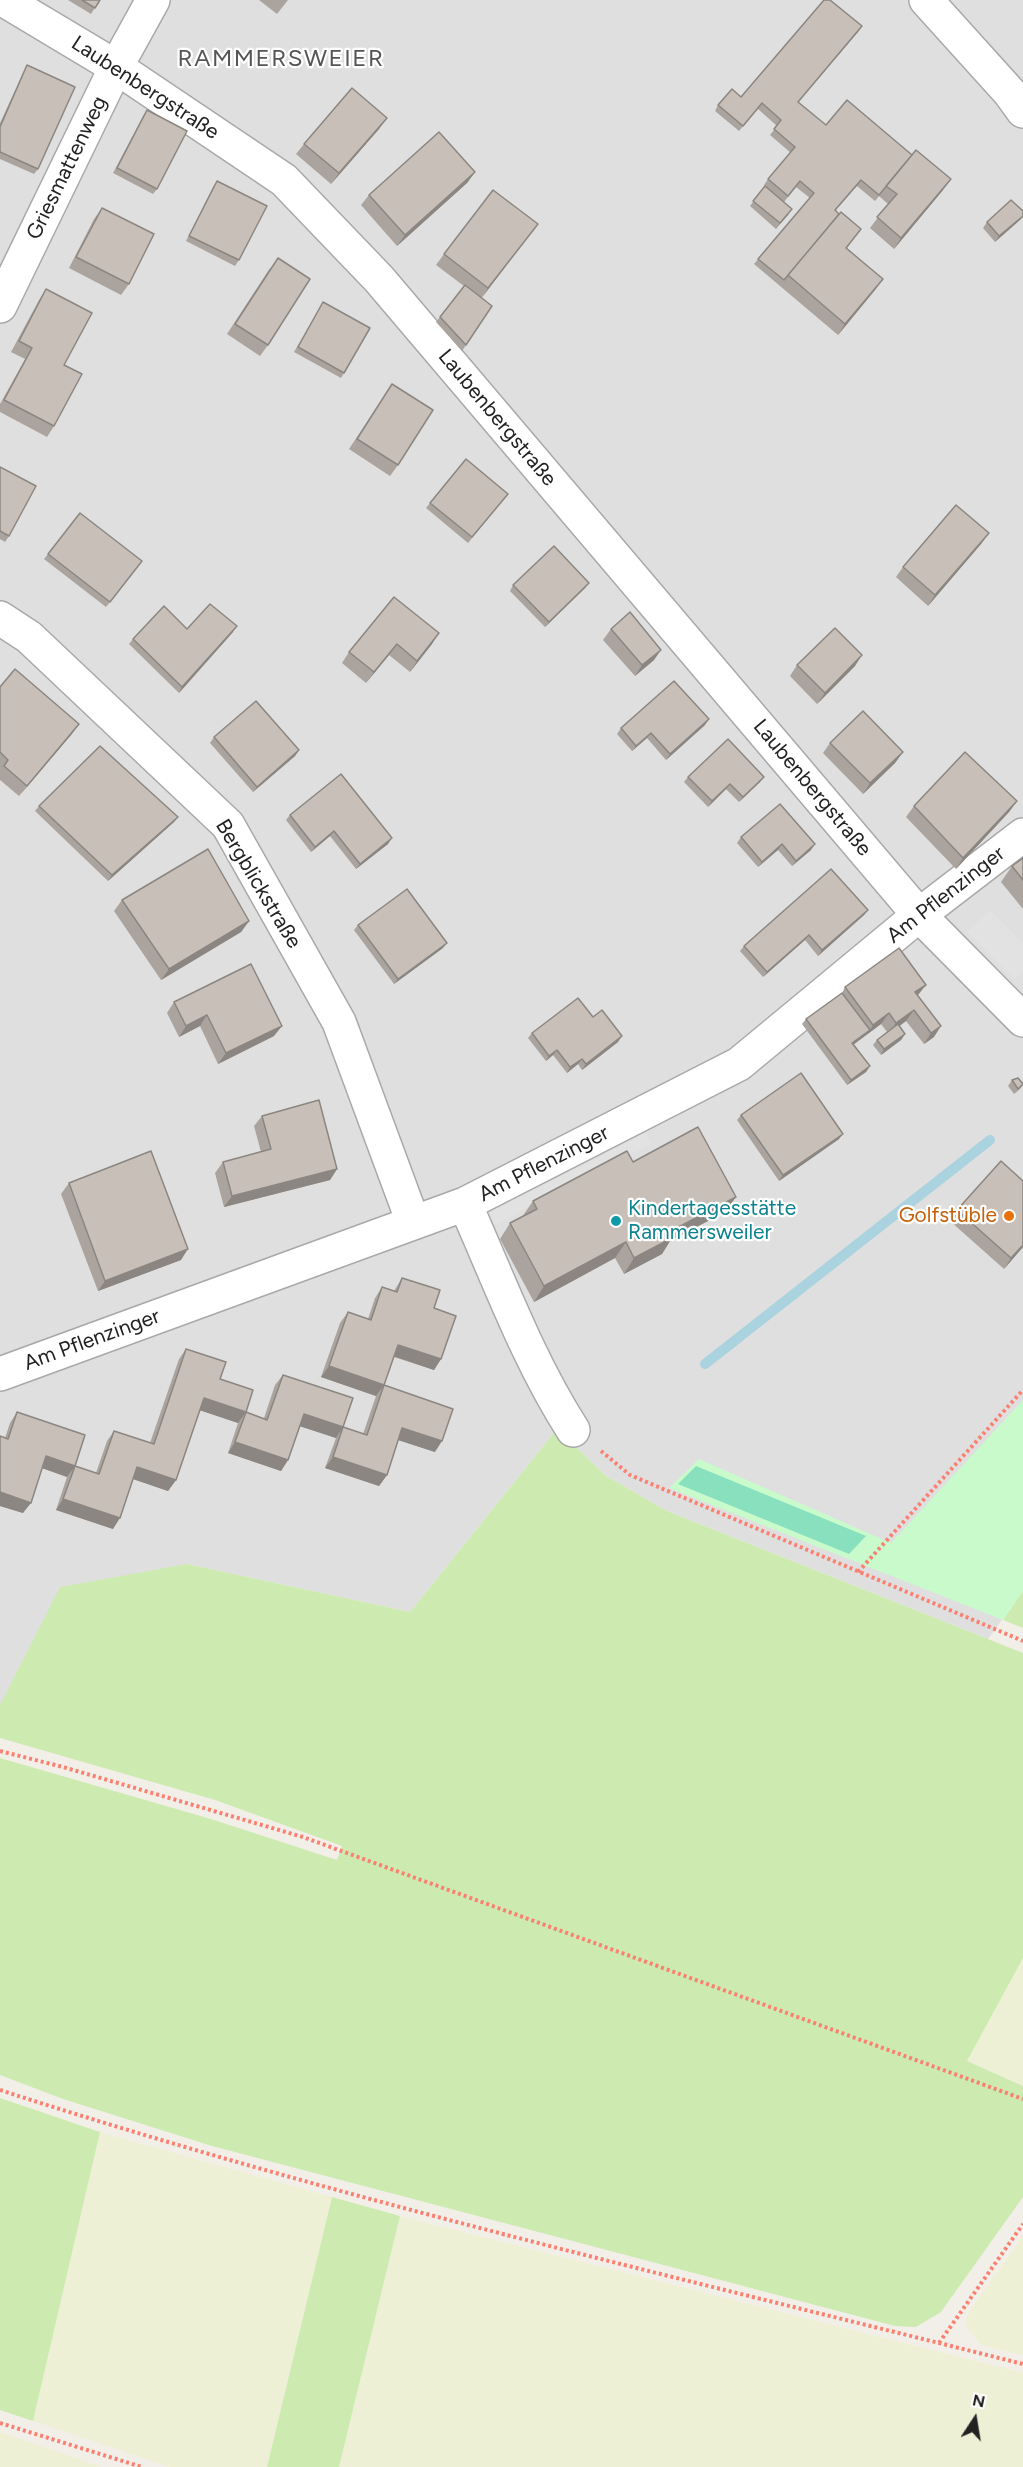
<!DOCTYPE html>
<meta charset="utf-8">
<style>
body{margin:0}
#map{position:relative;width:1023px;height:2467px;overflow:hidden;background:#f2efe9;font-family:Figtree,sans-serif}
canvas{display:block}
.north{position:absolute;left:945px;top:2389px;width:60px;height:60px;-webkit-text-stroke:4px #fff;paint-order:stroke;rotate:12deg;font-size:16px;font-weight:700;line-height:24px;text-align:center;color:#222}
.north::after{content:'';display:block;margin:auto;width:21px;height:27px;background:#222;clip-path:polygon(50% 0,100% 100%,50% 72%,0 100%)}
</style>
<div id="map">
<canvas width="1023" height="2467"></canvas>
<div class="north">N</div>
</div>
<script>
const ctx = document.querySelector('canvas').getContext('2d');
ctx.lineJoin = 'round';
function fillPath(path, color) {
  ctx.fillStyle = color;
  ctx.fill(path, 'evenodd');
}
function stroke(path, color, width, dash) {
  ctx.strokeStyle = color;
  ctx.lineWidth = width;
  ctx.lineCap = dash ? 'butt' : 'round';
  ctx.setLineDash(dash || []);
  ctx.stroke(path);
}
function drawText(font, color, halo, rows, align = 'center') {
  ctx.font = font + ' Figtree,sans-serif';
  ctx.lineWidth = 4.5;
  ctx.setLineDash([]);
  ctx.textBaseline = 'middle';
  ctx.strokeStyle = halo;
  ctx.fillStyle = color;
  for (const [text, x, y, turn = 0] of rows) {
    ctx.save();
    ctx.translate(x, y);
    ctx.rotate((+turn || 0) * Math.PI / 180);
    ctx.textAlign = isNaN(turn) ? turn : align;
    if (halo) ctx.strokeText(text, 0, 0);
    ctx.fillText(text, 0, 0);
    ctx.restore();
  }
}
const residential = new Path2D(`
 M0,0H1023V1591L988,1639L667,1511L606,1476L557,1429L410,1612L187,1564L0,1705Z`);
const farmland = new Path2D(`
 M1023,1958V2086L967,2061Z
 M100,2132L332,2197L267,2467H170L33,2421Z
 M400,2216L1023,2373V2467H339Z
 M1023,2236V2355L981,2345L964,2324L970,2310Z
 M0,2432L70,2456L102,2467H0Z`);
const grass = new Path2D(`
 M557,1429L606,1476L667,1511L1023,1653V1958L967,2061L1023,2086V2197L941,2312L916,2327L895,2326L212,2146L63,2099L0,2075V1758L211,1819L337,1860L342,1846L215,1800L0,1738V1705L60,1587L187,1564L410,1612Z
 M1023,1591V1628L1003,1620Z
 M0,2098L100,2132L33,2421L0,2410Z
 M332,2197L400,2216L339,2467H267Z`);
const park = new Path2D(`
 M1023,1400V1591L1003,1620L669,1488L699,1459L891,1543Z`);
const pitch = new Path2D(`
 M696,1466L866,1536L849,1554L678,1484Z`);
const parking = new Path2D(`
 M990,910L1023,943V971L1014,979L968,932Z
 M645,1134L651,1144L492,1226L486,1214Z`);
const stream = new Path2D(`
 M705,1364L990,1140`);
const path = new Path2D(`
 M601,1451L630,1475L1023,1641
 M858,1572L1023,1390
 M0,1751L63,1767L303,1837L1023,2099
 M0,2090C336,2199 681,2278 1023,2364
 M939,2343L1023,2224
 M0,2423L142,2467`);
const minor = new Path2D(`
 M4,0L116,67L284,180L379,279L919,915L1023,1020
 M926,0L1010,93L1023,111
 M0,306L116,67L153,0
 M0,618L29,637L228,825L339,1022L413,1222
 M465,1204C499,1280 528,1360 573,1430
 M0,1374L465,1204L739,1064L919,915L1023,835`);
const wall = new Path2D(`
 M68,0H100L91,14Z
 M259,0H288L277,14Z
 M862,26L798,102L826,125L943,190L894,249L870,228L888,204L879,196L880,195L875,201L857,186L835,211L861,229L847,248L883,279L875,290L838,335L754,264L810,198L796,187L784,202L789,214L776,229L750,206L765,186L764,185L768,179L791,153L770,135L777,126L758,109L739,131L715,111L718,105L741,97Z
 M27,65L38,169L34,174L0,159V123L24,71Z
 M147,110L157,189L153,194L113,173L143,116Z
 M387,118L379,129L331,184L296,154L304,144Z
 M475,172L467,183L397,246L361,205L369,195Z
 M217,181L239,260L235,266L186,241L213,187Z
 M102,208L129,284L121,295L69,268L94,219Z
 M1021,219L995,242L983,228L987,222Z
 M530,234L481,298L492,306L462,351L436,322L464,286L436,265L444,254Z
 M270,268L268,345L260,356L227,334Z
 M46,289L64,365L54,426L47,437L0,412V404L25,359L11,352L39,300Z
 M323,302L344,373L341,378L294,352Z
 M392,384L398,465L390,476L349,449Z
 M0,467L9,536L5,542L0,539Z
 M508,494L468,543L426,508L430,503Z
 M989,533L981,544L928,606L896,577L903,567Z
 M48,554L138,567L106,607L44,559Z
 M513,585L585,588L545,627L510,591Z
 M394,597L432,644L410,672L389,655L366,683L342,663L349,652Z
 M187,629L233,632L179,693L129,644L133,639Z
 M611,629L654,660L635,676L603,640Z
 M797,665L855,666L817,704L790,676Z
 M0,687L79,724L71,735L19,796L0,780Z
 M705,725L666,760L647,738L632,751L617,734L621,728Z
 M214,737L299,750L295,756L253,792L210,743Z
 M830,743L903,752L895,763L863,794L823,753Z
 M688,777L760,782L739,802L726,789L708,807L684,782Z
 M1017,801L1009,812L956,869L906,817L914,806Z
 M39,806L178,817L174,822L108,881L35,811Z
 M290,815L388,844L356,869L330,836L311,852L286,820Z
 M741,837L811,850L792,866L778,850L758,867L737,843Z
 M1023,858V909L1001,882L1012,866Z
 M122,900L249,921L241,932L161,980L114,911Z
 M868,910L864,915L818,956L805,940L763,977L740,951L744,946Z
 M358,925L443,948L394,984L354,930Z
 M845,987L918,996L934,1037L924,1044L906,1021L899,1026L905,1034L901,1040L881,1055L873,1045L877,1040L887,1032L881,1024L854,1044L870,1066L866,1072L847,1085L802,1024L806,1019L842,993Z
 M174,1002L274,1036L218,1064L200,1026L179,1037L167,1013Z
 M593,1017L618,1042L582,1070L578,1064L567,1073L553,1055L546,1061L528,1038L532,1033Z
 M1012,1080L1023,1085L1019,1090L1014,1094L1008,1086Z
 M741,1115L839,1139L779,1181L737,1120Z
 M262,1116L337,1169L330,1180L224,1207L215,1173L223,1162L261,1152L254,1126Z
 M633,1162L725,1212L670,1241L662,1254L624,1274L615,1258L534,1302L500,1239L510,1223L522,1217L533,1201Z
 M69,1183L181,1260L98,1291L61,1194Z
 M957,1210L1023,1247L1004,1269L950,1221Z
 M402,1278L434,1308L441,1359L434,1370L394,1357L384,1385L376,1396L321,1377L340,1323L348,1312L368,1319L375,1298L382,1287L394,1291Z
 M186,1349L220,1379L246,1412L264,1418L275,1385L283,1375L343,1427L363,1434L376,1396L384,1385L435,1452L398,1440L387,1475L379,1486L325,1468L336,1438L300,1426L288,1460L281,1471L228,1453L238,1423L200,1410L176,1480L168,1491L133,1479L113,1529L56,1510L67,1477L42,1468L23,1513L0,1506V1436L5,1438L10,1423L17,1412L75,1466L96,1473L107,1441L114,1431L150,1443L179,1359Z`);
const shadedWall = new Path2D(`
 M862,26L858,32L794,107L798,102Z
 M387,118L379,129L331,184L339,173Z
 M475,172L467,183L397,246L405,235Z
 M951,179L943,190L894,249L901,238Z
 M1023,216L1021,219L995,242L999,236Z
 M538,224L530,234L481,299L488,288Z
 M883,279L875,290L838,335L845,324Z
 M989,533L981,544L928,606L935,595Z
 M589,583L585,588L545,627L549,622Z
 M237,626L233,632L179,693L182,687Z
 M439,633L432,644L410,672L417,661Z
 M397,644L389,655L366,683L374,672Z
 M661,650L654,660L635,676L642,665Z
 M862,655L855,666L817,704L825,693Z
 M709,719L705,725L666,760L670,754Z
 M79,724L71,735L19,796L27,786Z
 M651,733L647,738L632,751L636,746Z
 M299,750L295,756L253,792L257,787Z
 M903,752L895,763L863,794L870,783Z
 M764,777L760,782L739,802L743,797Z
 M730,784L726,789L708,807L712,801Z
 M1017,801L1009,812L956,869L963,858Z
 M178,817L174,822L108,881L112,875Z
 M334,831L330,836L311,852L315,847Z
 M392,838L388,844L356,869L360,864Z
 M782,844L778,850L758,867L762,862Z
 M815,844L811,850L792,866L796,861Z
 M868,910L864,915L818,956L822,950Z
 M249,921L241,932L161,980L169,969Z
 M809,935L805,940L763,977L767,972Z
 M447,943L443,948L394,984L398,979Z
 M926,985L918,995L908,1003L915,992Z
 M914,1010L906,1021L889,1034L896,1023Z
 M889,1013L881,1024L849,1048L852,1043L870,1030L873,1025Z
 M207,1015L200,1026L179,1037L186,1026Z
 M282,1026L274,1036L218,1064L226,1053Z
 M941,1026L934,1037L924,1044L931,1033Z
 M905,1034L901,1040L881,1055L884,1049Z
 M622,1036L618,1042L582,1070L586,1064Z
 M557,1050L553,1055L546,1061L549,1056Z
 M582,1059L578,1064L567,1073L570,1067Z
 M870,1066L866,1072L847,1085L851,1080Z
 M843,1134L839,1139L779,1181L783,1175Z
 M337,1169L330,1180L224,1207L232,1196Z
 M736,1197L725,1212L670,1241L662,1254L624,1274L634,1258L669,1232Z
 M626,1242L615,1258L534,1302L544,1286Z
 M1023,1245V1247L1004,1269L1011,1258Z
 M188,1249L181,1260L98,1291L105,1281Z
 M398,1345L441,1359L434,1370L390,1355Z
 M329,1366L384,1385L376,1396L321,1377Z
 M204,1398L246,1412L238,1423L196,1409Z
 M304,1414L343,1427L336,1438L296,1425Z
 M402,1428L442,1441L435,1452L395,1439Z
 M235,1442L288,1460L281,1471L228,1453Z
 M46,1456L75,1466L67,1477L39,1467Z
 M333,1457L387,1475L379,1486L325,1468Z
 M137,1467L176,1480L168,1491L130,1478Z
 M0,1492L31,1503L23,1513L0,1506Z
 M63,1499L120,1518L113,1529L56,1510Z`);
const building = new Path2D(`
 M82,0H100L95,8Z
 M824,0H830L862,26L798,102L826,125L847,100L912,155L879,195L861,180L835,210L839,214L784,280L758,259L814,193L800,181L788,196L768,179L795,147L774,129L781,120L762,103L743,126L718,105L732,89L741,97Z
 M27,65L75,87L38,169L0,152V127Z
 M352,88L387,118L339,173L304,144Z
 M147,110L187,131L157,189L117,168Z
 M439,132L475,172L405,235L369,195Z
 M916,150L951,179L901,238L877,217L897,194L886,186Z
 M217,181L267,206L239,260L189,236Z
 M765,186L792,209L780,223L753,201Z
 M493,190L538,224L488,288L444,254Z
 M1011,200L1023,211V216L999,236L987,222Z
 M102,208L154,234L129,284L76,257Z
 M841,212L861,229L846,248L883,279L845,324L788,275Z
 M278,258L310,279L268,345L235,324Z
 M465,285L492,306L466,345L440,317Z
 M46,289L92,313L64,365L82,374L54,426L4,400L32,348L19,341Z
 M323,302L370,328L344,373L298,347Z
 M392,384L433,410L398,465L357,439Z
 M466,459L508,494L472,537L430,503Z
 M0,467L36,486L9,536L0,531Z
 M956,505L989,533L935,595L903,567Z
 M80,513L142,561L110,602L48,554Z
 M554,546L589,583L549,622L513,585Z
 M394,597L439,633L417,661L397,644L374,672L349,652Z
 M210,604L237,626L182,687L133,639L164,606L187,629Z
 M630,612L661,650L642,665L611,629Z
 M835,628L862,655L825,693L797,665Z
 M15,669L79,724L27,786L4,766L8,760L0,752V687Z
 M674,681L709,719L670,754L651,733L636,746L621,728Z
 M256,701L299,750L257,787L214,737Z
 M863,711L903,752L870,783L830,743Z
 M728,739L764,777L743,797L730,784L712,801L688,777Z
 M100,746L178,817L112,875L39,806Z
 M965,752L1017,801L963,858L914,806Z
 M341,774L392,838L360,864L334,831L315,847L290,815Z
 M780,804L815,844L796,861L782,844L762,862L741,837Z
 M208,849L249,921L169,969L122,900Z
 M1023,858V880L1012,866Z
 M831,869L868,910L822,950L809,935L767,972L744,946Z
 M407,889L447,943L398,979L358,925Z
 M899,948L926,985L915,992L941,1026L931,1033L914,1010L896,1023L889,1013L873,1025L845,987Z
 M251,964L282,1026L226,1053L207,1015L186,1026L174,1002Z
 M842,993L870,1030L852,1043L870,1066L851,1080L806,1019Z
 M578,998L593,1017L602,1010L622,1036L586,1064L582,1059L570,1067L557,1050L549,1056L532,1033Z
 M898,1024L905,1034L884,1049L877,1040Z
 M801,1073L843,1134L783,1175L741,1115Z
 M1018,1078L1023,1084L1018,1089L1012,1080Z
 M319,1100L337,1169L232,1196L223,1162L271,1149L262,1116Z
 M698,1127L736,1197L669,1232L672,1238L634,1258L626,1242L544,1286L510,1223L537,1209L533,1201L627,1151L633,1162Z
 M151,1151L188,1249L105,1281L69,1183Z
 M1001,1161L1023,1181V1245L1011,1258L957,1210Z
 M402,1278L440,1290L434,1308L456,1316L441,1359L398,1345L384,1385L329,1366L348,1312L371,1320L382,1287L397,1292Z
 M186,1349L226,1362L220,1379L253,1390L246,1412L204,1398L176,1480L137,1467L120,1518L63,1499L75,1466L99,1474L114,1431L154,1444Z
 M283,1375L353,1398L343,1427L304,1414L288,1460L235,1442L246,1412L267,1420Z
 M384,1385L453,1409L442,1441L402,1428L387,1475L333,1457L343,1427L367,1435Z
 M17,1412L85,1435L75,1466L46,1456L31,1503L0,1492V1436L8,1439Z`);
const markers = [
 [1009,1216,6,"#e8710a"],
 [616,1221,6,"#0f9aa8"]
];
const streetNames = [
 ["Laubenbergstraße",145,88,33],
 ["Griesmattenweg",67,168,-64],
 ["Laubenbergstraße",497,418,50],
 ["Laubenbergstraße",812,788,50],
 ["Bergblickstraße",258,884,59],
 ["Am Pflenzinger",946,895,-38],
 ["Am Pflenzinger",544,1164,-27],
 ["Am Pflenzinger",92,1340,-20]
];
const cultureNames = [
 ["Kindertagesstätte",628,1209],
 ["Rammersweiler",628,1233]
];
const foodNames = [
 ["Golfstüble",997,1216]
];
const quarterNames = [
 ["RAMMERSWEIER",281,59]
];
fillPath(residential, '#e0dfdf');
fillPath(farmland, '#eef0d5');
fillPath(grass, '#cdebb0');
fillPath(park, '#c8facc');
fillPath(pitch, '#88e0be');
fillPath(parking, '#e2e2e2');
stroke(stream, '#aad3df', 10);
stroke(minor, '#a9a9a9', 36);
stroke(path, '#fa8072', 4, [3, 3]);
stroke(minor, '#fff', 33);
fillPath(wall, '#aba49e');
fillPath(shadedWall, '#8b8681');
fillPath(building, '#c7bfb8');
stroke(building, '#8b8681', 1.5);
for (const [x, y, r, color] of markers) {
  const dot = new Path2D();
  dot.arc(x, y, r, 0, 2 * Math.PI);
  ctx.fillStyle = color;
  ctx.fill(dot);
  stroke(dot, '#fff', 2);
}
drawText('21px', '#222', '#fff', streetNames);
drawText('21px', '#0d838f', '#fff', cultureNames, 'left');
drawText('21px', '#c56008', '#fff', foodNames, 'right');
ctx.letterSpacing = '1.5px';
drawText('24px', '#555', '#fff', quarterNames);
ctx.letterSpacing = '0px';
</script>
